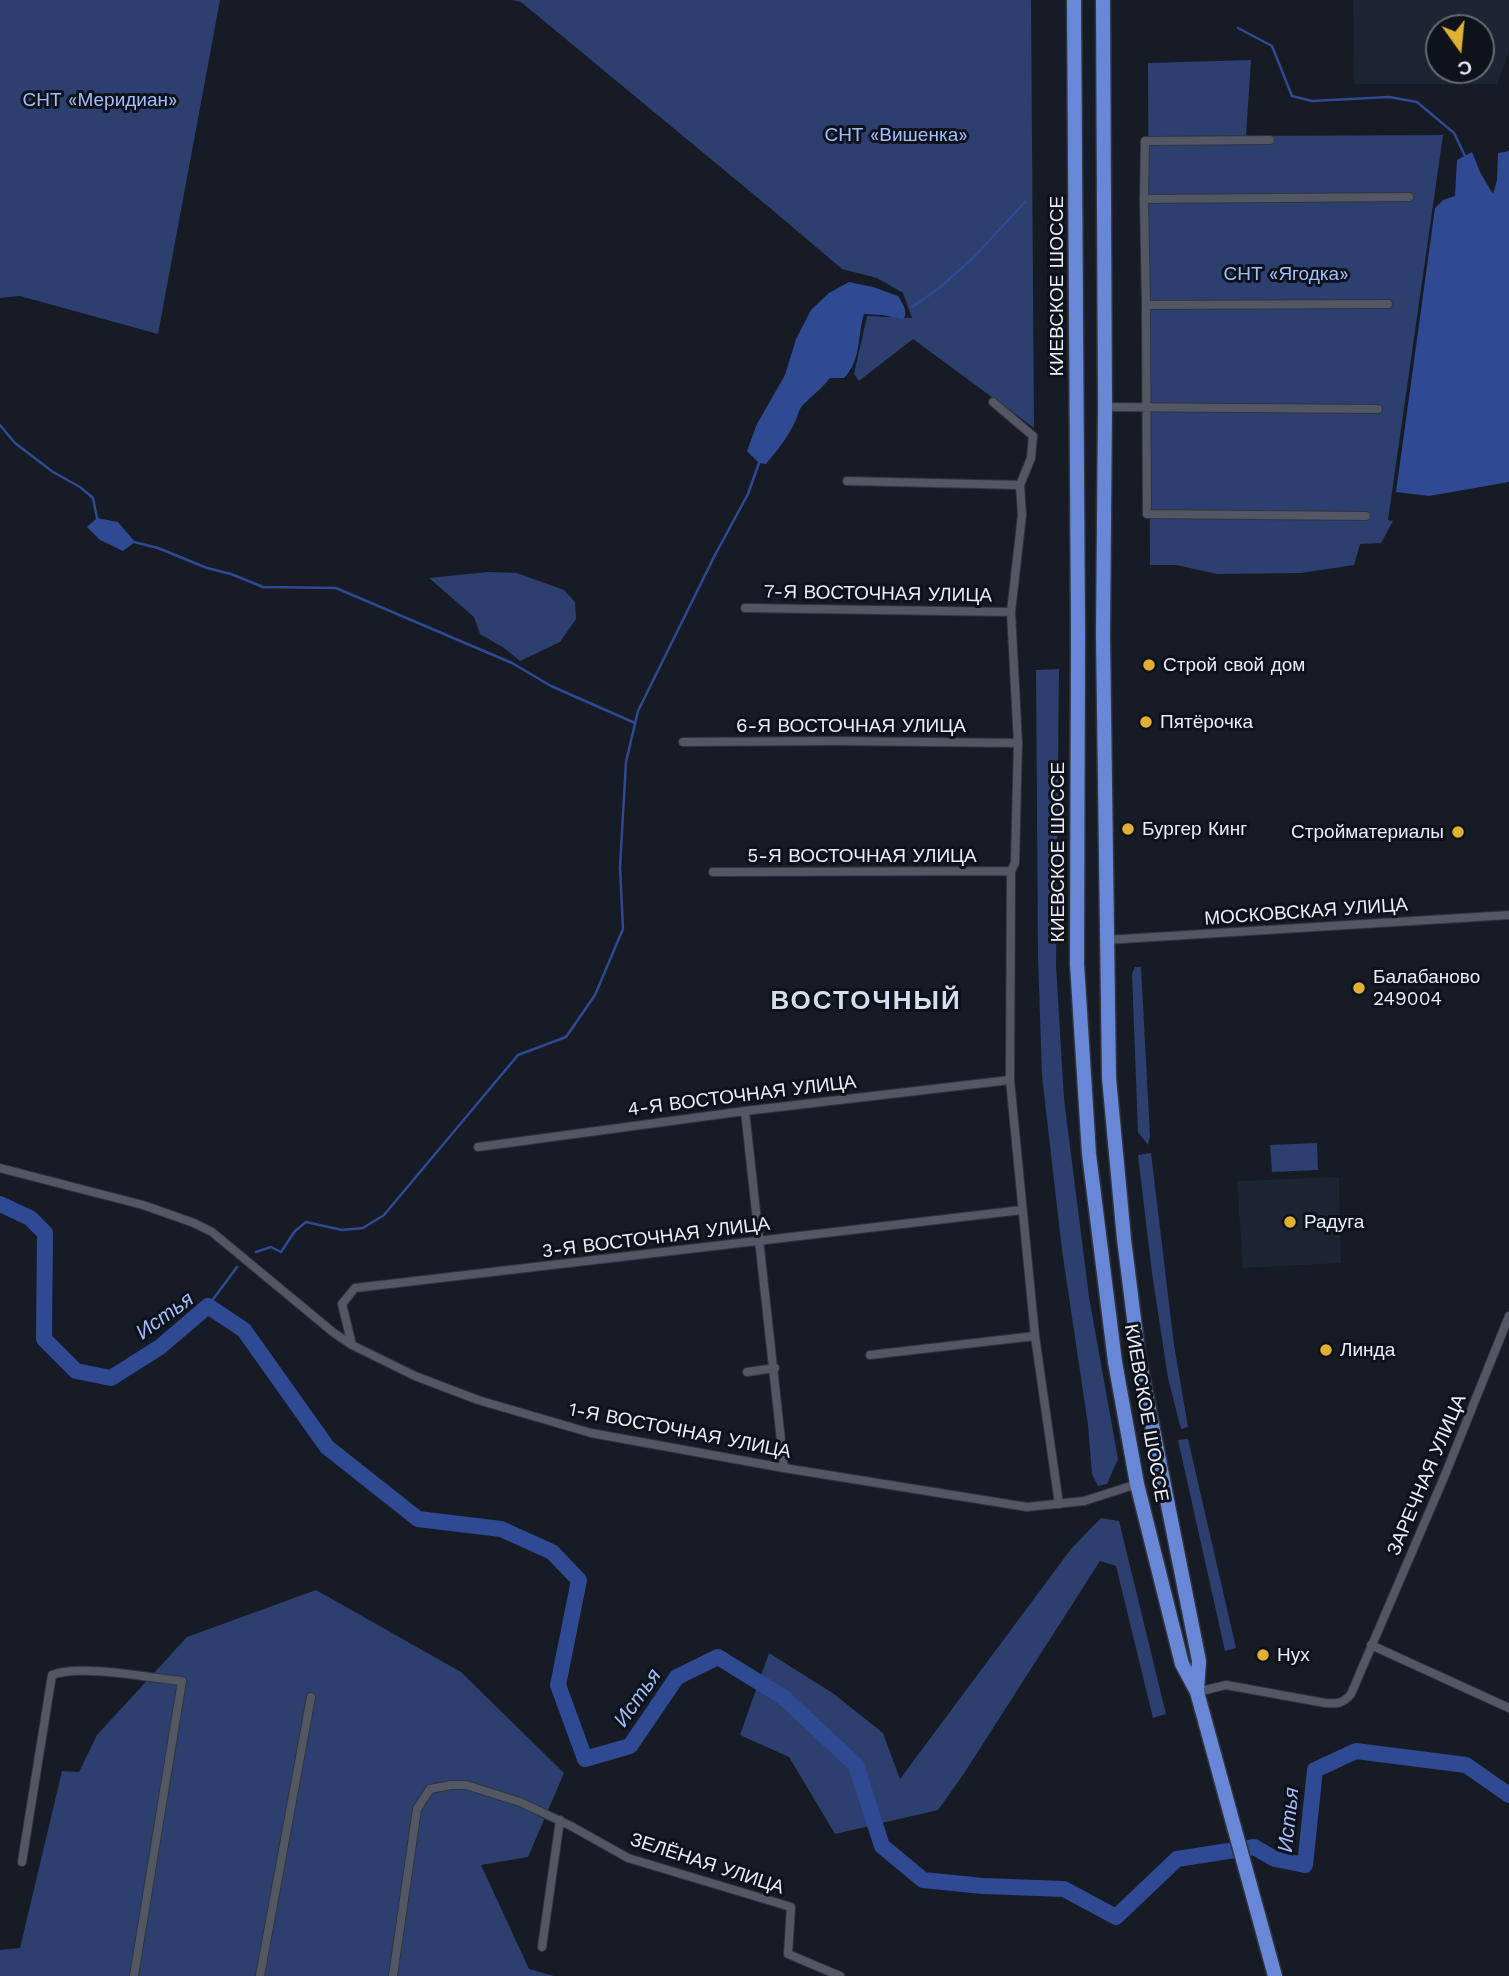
<!DOCTYPE html>
<meta charset="utf-8">
<style>
body{margin:0}
#map{position:relative;width:1509px;height:1976px;overflow:hidden;background:#161b25;font-family:"Work Sans",sans-serif}
canvas{display:block}
.north{position:absolute;left:1425px;top:14px;width:70px;height:70px;box-sizing:border-box;background:#0e121b;border:2px solid #666a72;border-radius:50%;rotate:165deg;font-size:19px;font-weight:700;line-height:28px;text-align:center;color:#ebeef5}
.north::after{content:'';display:block;margin:auto;width:24px;height:32px;background:#e0b034;clip-path:polygon(50% 0,100% 100%,50% 72%,0 100%)}
</style>
<div id="map">
<canvas width="1509" height="1976"></canvas>
<div class="north">С</div>
</div>
<script>
const ctx = document.querySelector('canvas').getContext('2d');
ctx.lineJoin = 'round';
function fillPath(path, color) {
  ctx.fillStyle = color;
  ctx.fill(path, 'evenodd');
}
function stroke(path, color, width, dash) {
  ctx.strokeStyle = color;
  ctx.lineWidth = width;
  ctx.lineCap = dash ? 'butt' : 'round';
  ctx.setLineDash(dash || []);
  ctx.stroke(path);
}
function drawText(font, color, halo, rows, align = 'center') {
  ctx.font = font + ' "Work Sans",sans-serif';
  ctx.lineWidth = 6;
  ctx.setLineDash([]);
  ctx.textBaseline = 'middle';
  ctx.strokeStyle = halo;
  ctx.fillStyle = color;
  for (const [text, x, y, turn = 0] of rows) {
    ctx.save();
    ctx.translate(x, y);
    ctx.rotate((+turn || 0) * Math.PI / 180);
    ctx.textAlign = isNaN(turn) ? turn : align;
    if (halo) ctx.strokeText(text, 0, 0);
    ctx.fillText(text, 0, 0);
    ctx.restore();
  }
}
const built = new Path2D(`
 M1353,0H1509V52L1497,84H1354ZM1481,28V70H1439V28Z
 M1339,1177L1341,1263L1243,1268L1237,1181Z`);
const green = new Path2D(`
 M0,0H220L158,334L20,296L0,298Z
 M512,0H1031L1034,428L913,339L859,381L854,374L867,316L912,318L903,293L877,278L842,269L770,208L521,2Z
 M1251,60L1246,136L1443,135L1388,520L1393,521L1381,543L1360,544L1354,565L1301,573L1217,574L1176,565H1150L1148,63Z
 M488,572L517,573L564,590L575,602L576,619L560,642L520,661L504,648L480,634L474,617L429,578Z
 M1059,669L1056,965L1064,1099L1089,1297L1118,1459L1107,1484L1098,1486L1092,1474L1088,1425L1062,1250L1042,1076L1038,956L1036,670Z
 M1135,967H1141L1150,1136L1148,1145L1138,1132L1132,974Z
 M1317,1143L1318,1170L1272,1172L1270,1145Z
 M1151,1153L1174,1345L1188,1427L1181,1429L1168,1378L1152,1273L1138,1155Z
 M1188,1439L1236,1648L1225,1651L1178,1440Z
 M1101,1518L1119,1521L1166,1714L1153,1718L1116,1566L1100,1561L963,1775L938,1810L835,1834L789,1757L740,1735L769,1653L834,1694L883,1733L900,1779L1071,1549Z
 M316,1590L461,1672L564,1773L528,1857L481,1865L529,1969L554,1976H0V1950L20,1948L62,1771L79,1772L97,1735L187,1637Z`);
const water = new Path2D(`
 M1509,151V482L1429,496L1396,492L1435,208L1443,200L1455,196L1457,160L1472,152L1480,172L1493,194L1497,180L1498,153Z
 M849,282L873,287L898,296C902,303 909,312 903,319L882,315L864,314C857,337 862,359 844,378H830C822,389 811,396 802,406C798,411 798,416 795,422C788,437 777,451 766,464L759,463L747,451L757,424L785,375L796,339L811,310L829,293Z
 M97,518L118,522L135,542L123,551L100,540L87,527Z`);
const stream = new Path2D(`
 M1238,28L1272,46L1292,96L1312,101L1389,97L1417,102L1454,133L1465,156
 M912,307L938,289L973,258L1025,202
 M0,425L15,443L53,472L80,487L93,498L97,518
 M134,542L158,548L207,568L231,574L263,587L336,588L512,663L551,686L635,723
 M256,1252L271,1247L281,1252L295,1231L306,1222L342,1230L363,1228L384,1215L518,1055L566,1037L595,995L623,929L620,867L626,762L638,711L715,555L748,494L759,463
 M208,1306L237,1267`);
const river = new Path2D(`
 M0,1204L30,1218L45,1233L44,1339L76,1371L111,1378L160,1347L208,1306L244,1330L327,1447L418,1519L501,1529L552,1552L579,1580L558,1685L585,1759L630,1746L677,1677L718,1657L783,1697L856,1765L882,1846L923,1880L983,1886L1064,1889L1116,1917L1177,1859L1254,1847L1275,1859L1305,1865L1315,1770L1356,1751L1466,1765L1509,1795`);
const street = new Path2D(`
 M1144,199L1145,141L1270,140
 M1146,305L1144,199L1409,197
 M993,402L1033,436L1031,458L1020,485L1022,515L1011,612L1018,743L1015,863L1011,871L1010,1080L1035,1336L1059,1504
 M1105,407L1378,409
 M847,481L1020,485
 M1366,516L1147,514L1146,305L1388,304
 M745,608L1011,612
 M683,742L836,741L1018,743
 M713,872L1011,871
 M1106,940L1509,915
 M745,1111L784,1468
 M478,1147L745,1111L1010,1080
 M0,1168L143,1205L194,1223L212,1232L334,1333L352,1345L415,1376L478,1400L591,1433L784,1468L1027,1507L1084,1501L1137,1484
 M352,1345L342,1304L355,1288L1022,1210
 M870,1355L1035,1336
 M747,1372L775,1368
 M1371,1645L1509,1708
 M1197,1692L1226,1685L1325,1703C1336,1704 1343,1704 1351,1694L1445,1475L1509,1316
 M22,1862L52,1675C81,1664 149,1678 182,1681L134,1976
 M542,1947L560,1820
 M260,1976L311,1697
 M393,1976L417,1809L430,1789L451,1785H466L520,1802L571,1826L628,1858L791,1907L788,1954L840,1976`);
const highway = new Path2D(`
 M1074,0L1078,631L1077,964L1089,1154L1115,1362L1137,1484L1182,1664L1197,1692L1275,1976
 M1103,0L1105,407L1103,635L1109,1078L1124,1239L1139,1359L1199,1661L1197,1690`);
const markers = [
 [1149,665,7,"#e0b034"],
 [1146,722,7,"#e0b034"],
 [1128,829,7,"#e0b034"],
 [1458,832,7,"#e0b034"],
 [1359,988,7,"#e0b034"],
 [1290,1222,7,"#e0b034"],
 [1326,1350,7,"#e0b034"],
 [1263,1655,7,"#e0b034"]
];
const parkNames = [
 ["СНТ «Меридиан»",100,100],
 ["СНТ «Вишенка»",896,135],
 ["СНТ «Ягодка»",1286,274]
];
const streetNames = [
 ["КИЕВСКОЕ ШОССЕ",1057,286,-90],
 ["7-Я ВОСТОЧНАЯ УЛИЦА",878,594,1],
 ["6-Я ВОСТОЧНАЯ УЛИЦА",851,726],
 ["КИЕВСКОЕ ШОССЕ",1058,852,-90],
 ["5-Я ВОСТОЧНАЯ УЛИЦА",862,856],
 ["МОСКОВСКАЯ УЛИЦА",1306,912,-4],
 ["4-Я ВОСТОЧНАЯ УЛИЦА",742,1096,-7],
 ["3-Я ВОСТОЧНАЯ УЛИЦА",656,1238,-7],
 ["КИЕВСКОЕ ШОССЕ",1146,1413,80],
 ["1-Я ВОСТОЧНАЯ УЛИЦА",680,1431,11],
 ["ЗАРЕЧНАЯ УЛИЦА",1427,1475,-67],
 ["ЗЕЛЁНАЯ УЛИЦА",707,1864,18]
];
const poiNames = [
 ["Строй свой дом",1163,665],
 ["Пятёрочка",1160,722],
 ["Бургер Кинг",1142,829],
 ["Стройматериалы",1444,832,"right"],
 ["Балабаново",1373,977],
 ["249004",1373,999],
 ["Радуга",1304,1222],
 ["Линда",1340,1350],
 ["Нух",1277,1655]
];
const waterNames = [
 ["Истья",165,1316,-36],
 ["Истья",638,1698,-55],
 ["Истья",1289,1820,-84]
];
const districtNames = [
 ["ВОСТОЧНЫЙ",866,1001]
];
fillPath(built, '#1d2433');
fillPath(green, '#2c3f6f');
fillPath(water, '#2f4993');
stroke(stream, '#2f4993', 2.5);
stroke(river, '#2f4993', 16);
stroke(street, '#31343c', 10);
stroke(highway, '#31343c', 17);
stroke(street, '#525763', 8);
stroke(highway, '#6888d7', 14);
for (const [x, y, r, color] of markers) {
  const dot = new Path2D();
  dot.arc(x, y, r, 0, 2 * Math.PI);
  ctx.fillStyle = color;
  ctx.fill(dot);
  stroke(dot, '#0e121b', 2.5);
}
drawText('19px', '#a3befc', '#0e121b', parkNames);
drawText('19px', '#ebeef5', '#0e121b', streetNames);
drawText('19px', '#ebeef5', '#0e121b', poiNames, 'left');
drawText('italic 21px', '#a3bdfc', '#0e121b', waterNames);
ctx.letterSpacing = '2px';
drawText('bold 26px', '#d6ddeb', '#0e121b', districtNames);
ctx.letterSpacing = '0px';
</script>
